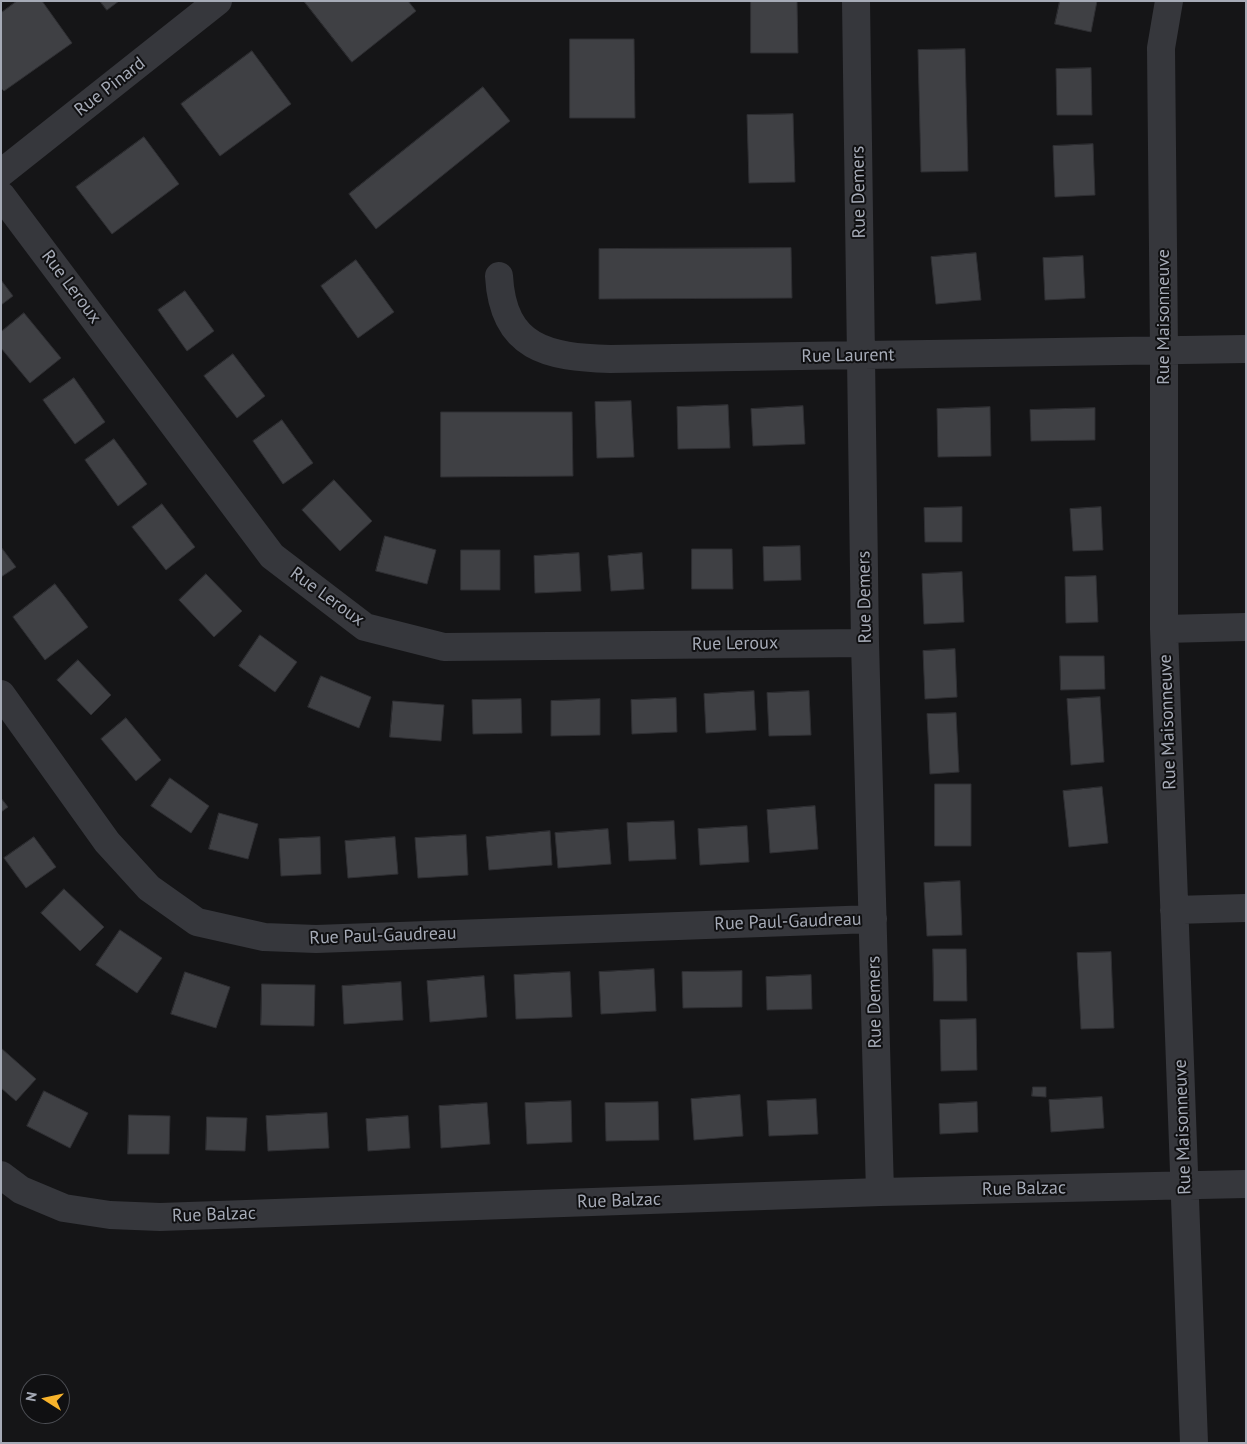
<!DOCTYPE html>
<style>
body{margin:0}
#map{position:relative;width:1247px;height:1444px;overflow:hidden;background:#151517;font-family:"PT Sans",sans-serif}
canvas{display:block}
.frame{position:absolute;inset:0;border:2px solid #a6abb7;pointer-events:none}
.north{position:absolute;left:20px;top:1374px;width:50px;height:50px;box-sizing:border-box;background:#101012;border:1px solid #4c4e54;border-radius:50%;rotate:280deg;font-size:14px;font-weight:700;line-height:20px;text-align:center;color:#a6abb7}
.north::after{content:'';display:block;margin:auto;width:18px;height:22px;background:#f8b32b;clip-path:polygon(50% 0,100% 100%,50% 72%,0 100%)}
</style>
<div id="map">
<canvas width="1247" height="1444"></canvas>
<div class="frame"></div>
<div class="north">N</div>
</div>
<script>
const ctx = document.querySelector('canvas').getContext('2d');
ctx.lineJoin = 'round';
function fillPath(path, color) {
  ctx.fillStyle = color;
  ctx.fill(path, 'evenodd');
}
function stroke(path, color, width, dash) {
  ctx.strokeStyle = color;
  ctx.lineWidth = width;
  ctx.lineCap = dash ? 'butt' : 'round';
  ctx.setLineDash(dash || []);
  ctx.stroke(path);
}
function drawText(font, color, halo, rows, align = 'center') {
  ctx.font = font + ' "PT Sans",sans-serif';
  ctx.lineWidth = 4;
  ctx.setLineDash([]);
  ctx.textBaseline = 'middle';
  ctx.strokeStyle = halo;
  ctx.fillStyle = color;
  for (const [text, x, y, turn = 0] of rows) {
    ctx.save();
    ctx.translate(x, y);
    ctx.rotate((+turn || 0) * Math.PI / 180);
    ctx.textAlign = isNaN(turn) ? turn : align;
    if (halo) ctx.strokeText(text, 0, 0);
    ctx.fillText(text, 0, 0);
    ctx.restore();
  }
}
const building = new Path2D(`
 M17,1H42L72,43L4,91L1,88V13Z
 M100,1H119L107,10Z
 M304,1H408L416,11L352,62Z
 M751,1H797L798,53H751Z
 M1060,1H1097L1091,32L1055,24Z
 M570,39H634L635,118H570Z
 M965,49L968,171L921,172L918,50Z
 M252,51L291,104L220,156L181,104Z
 M1091,68L1092,115H1057L1056,69Z
 M483,87L510,121L376,229L349,194Z
 M793,114L795,182L749,183L747,115Z
 M144,137L179,184L112,234L76,187Z
 M1093,144L1095,195L1055,197L1053,146Z
 M791,248L792,298L599,299V249Z
 M976,253L981,300L936,304L931,257Z
 M1083,256L1085,298L1045,300L1043,258Z
 M356,260L394,312L358,338L321,286Z
 M1,280L13,296L1,305Z
 M185,291L214,331L187,351L158,310Z
 M24,313L61,358L30,383L1,348V332Z
 M233,354L265,396L237,418L204,376Z
 M74,378L105,422L75,444L43,400Z
 M631,401L634,457L597,458L595,402Z
 M728,405L730,448L678,449L677,407Z
 M803,406L805,444L753,446L751,409Z
 M990,407L991,456L938,457L937,409Z
 M1095,408V440L1031,441L1030,410Z
 M441,412H572L573,476L441,477Z
 M282,420L313,463L283,484L253,441Z
 M114,439L147,484L118,506L85,460Z
 M334,480L372,521L340,551L302,510Z
 M162,504L195,547L166,570L132,527Z
 M962,507V542H925L924,508Z
 M1101,507L1103,550L1073,551L1070,509Z
 M385,536L436,550L427,584L376,571Z
 M800,546L801,580L764,581L763,547Z
 M1,547L16,567L1,577Z
 M692,549H732L733,589H692Z
 M461,550H500V590H461Z
 M579,553L581,591L535,593L534,556Z
 M642,553L644,589L611,591L608,556Z
 M962,572L964,622L924,624L922,574Z
 M206,574L242,611L214,637L179,600Z
 M1096,576L1098,622L1066,623L1065,577Z
 M55,584L88,627L45,660L13,617Z
 M260,635L297,662L275,692L239,666Z
 M955,649L957,697L925,699L923,651Z
 M1060,656H1104L1105,689L1061,690Z
 M78,660L111,695L91,715L57,680Z
 M321,676L371,697L359,728L308,707Z
 M754,691L756,730L706,733L704,694Z
 M809,691L811,735L769,736L767,693Z
 M1100,697L1104,762L1071,765L1067,699Z
 M676,698L677,732L632,734L631,700Z
 M521,699L522,733L473,734L472,700Z
 M600,699V735L551,736V701Z
 M393,701L444,705L441,741L390,737Z
 M956,713L959,772L930,774L927,714Z
 M126,718L161,760L136,781L101,739Z
 M170,778L209,806L191,833L151,806Z
 M935,784H971V846H935Z
 M1102,787L1108,843L1069,847L1063,791Z
 M1,798L8,807L1,812Z
 M815,806L818,849L770,853L767,810Z
 M219,813L258,824L248,859L209,849Z
 M674,821L676,859L629,861L627,823Z
 M747,826L749,862L700,865L698,829Z
 M608,829L611,864L558,868L555,833Z
 M550,831L552,865L489,870L486,837Z
 M466,835L468,875L418,878L415,838Z
 M34,837L56,867L26,888L4,858Z
 M320,837L321,874L281,876L279,839Z
 M395,837L398,874L348,878L345,841Z
 M960,881L962,935L927,936L924,883Z
 M64,889L104,927L80,951L41,913Z
 M120,930L162,958L137,993L96,965Z
 M933,949H966L967,1001H934Z
 M1111,952L1114,1028L1081,1029L1077,953Z
 M654,969L656,1011L601,1014L599,972Z
 M742,971V1007L683,1008L682,972Z
 M185,972L230,987L216,1028L171,1014Z
 M570,972L572,1017L516,1019L514,975Z
 M811,975L812,1009L767,1010L766,977Z
 M484,976L487,1017L430,1022L427,981Z
 M401,982L403,1020L344,1024L342,986Z
 M262,984L315,985L314,1026L261,1025Z
 M976,1019L977,1070L941,1071L940,1020Z
 M1,1048L36,1079L16,1101L1,1088Z
 M1033,1087H1046V1097L1032,1096Z
 M44,1091L88,1113L70,1148L27,1126Z
 M740,1095L743,1136L694,1140L691,1099Z
 M1102,1097L1104,1128L1051,1132L1049,1100Z
 M816,1099L818,1134L769,1136L767,1101Z
 M571,1101L572,1142L527,1144L525,1103Z
 M658,1102L659,1140L606,1141L605,1103Z
 M977,1102L978,1132L940,1134L939,1104Z
 M487,1103L490,1144L441,1148L439,1106Z
 M327,1113L329,1148L268,1151L266,1116Z
 M129,1115L170,1116L169,1154H128Z
 M408,1116L410,1148L368,1151L366,1119Z
 M207,1117L247,1118L245,1151L206,1150Z`);
const minor = new Path2D(`
 M856,1L865,643L880,1192
 M1169,1L1161,48L1164,350V629L1194,1443
 M1,173L218,1
 M1,195L272,556L365,627L444,647L865,643
 M499,276C503,349 548,357 610,359L1246,349
 M1164,629L1246,627
 M1,694L107,842L149,888L197,922L264,937L316,939L873,919
 M1174,910L1246,908
 M1,1175L21,1190L64,1208L110,1215L160,1217L880,1192L1246,1184`);
const streetNames = [
 ["Rue Pinard",110,87,-38],
 ["Rue Demers",859,192,-91],
 ["Rue Leroux",71,287,53],
 ["Rue Maisonneuve",1164,317,-90],
 ["Rue Laurent",848,356,-1],
 ["Rue Leroux",327,597,36],
 ["Rue Demers",865,597,-91],
 ["Rue Leroux",735,644,-1],
 ["Rue Maisonneuve",1168,722,-92],
 ["Rue Paul-Gaudreau",788,922,-2],
 ["Rue Paul-Gaudreau",383,936,-2],
 ["Rue Demers",875,1002,-91],
 ["Rue Maisonneuve",1183,1127,-92],
 ["Rue Balzac",1024,1189,-1],
 ["Rue Balzac",619,1201,-2],
 ["Rue Balzac",214,1215,-2]
];
fillPath(building, '#3f4044');
stroke(building, '#2f2f33', 1);
stroke(minor, '#36373c', 28);
drawText('18px', '#a6abb7', '#101012', streetNames);
</script>
